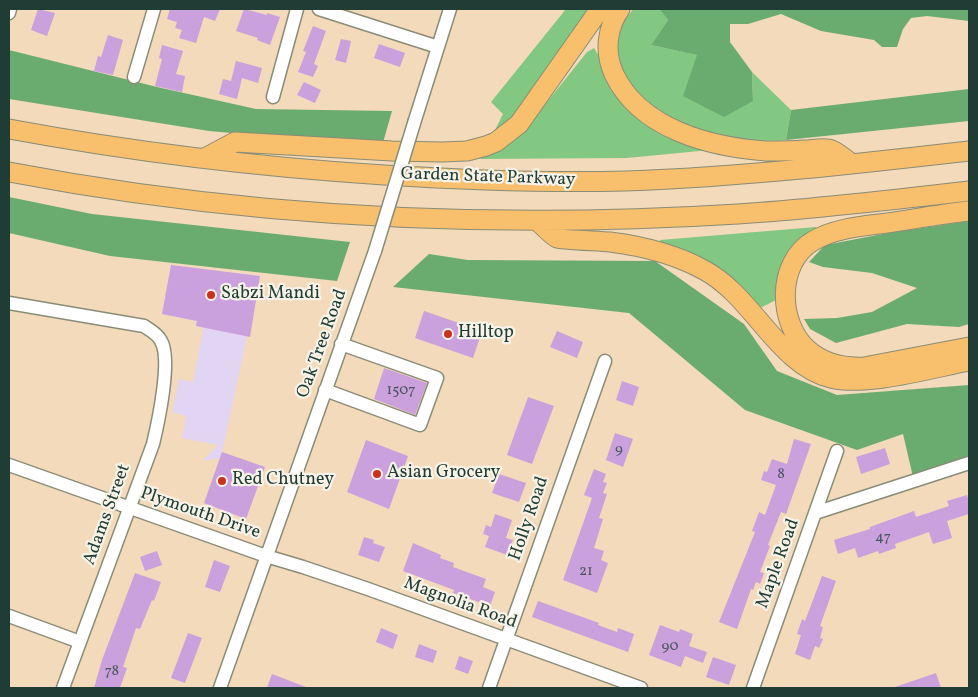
<!DOCTYPE html>
<style>
body{margin:0}
#map{position:relative;width:978px;height:697px;overflow:hidden;background:#f3daba;font-family:Vollkorn,serif}
canvas{display:block}
.frame{position:absolute;inset:0;border:10px solid #1f3d34;pointer-events:none}
</style>
<div id="map">
<canvas width="978" height="697"></canvas>
<div class="frame"></div>
</div>
<script>
const ctx = document.querySelector('canvas').getContext('2d');
ctx.lineJoin = 'round';
function fillPath(path, color) {
  ctx.fillStyle = color;
  ctx.fill(path, 'evenodd');
}
function stroke(path, color, width, dash) {
  ctx.strokeStyle = color;
  ctx.lineWidth = width;
  ctx.lineCap = dash ? 'butt' : 'round';
  ctx.setLineDash(dash || []);
  ctx.stroke(path);
}
function drawText(font, color, halo, rows, align = 'center') {
  ctx.font = font + ' Vollkorn,serif';
  ctx.lineWidth = 4.5;
  ctx.setLineDash([]);
  ctx.textBaseline = 'middle';
  ctx.strokeStyle = halo;
  ctx.fillStyle = color;
  for (const [text, x, y, turn = 0] of rows) {
    ctx.save();
    ctx.translate(x, y);
    ctx.rotate((+turn || 0) * Math.PI / 180);
    ctx.textAlign = isNaN(turn) ? turn : align;
    if (halo) ctx.strokeText(text, 0, 0);
    ctx.fillText(text, 0, 0);
    ctx.restore();
  }
}
const built = new Path2D(`
 M171,265L260,276L222,453L265,467L246,519L204,503L220,458L202,461L218,445L182,438L186,416L172,412L179,379L193,382L203,328L196,326V321L162,314Z`);
const green = new Path2D(`
 M566,9H590L520,109L506,123L494,132L503,114L491,102Z
 M633,9H659L668,20L651,45L698,55L753,101L752,72L791,110L786,140C747,145 673,128 644,101C635,92 627,80 622,69C615,55 615,38 622,25C625,19 630,14 633,9Z
 M594,48L602,61L606,76L710,150L627,158L481,159V156L506,145L519,137L587,52Z
 M816,227V231L801,238L793,247L778,277L777,287L778,299L758,309L661,245L660,240Z`);
const forest = new Path2D(`
 M659,9H969V21L927,16L911,18L903,29L897,47H882L874,40L821,31L781,14L748,24H730V42L752,72L753,101L724,117L683,96L697,55L651,45L668,20Z
 M9,50L157,87L256,109L392,111L382,146L209,131L9,99Z
 M969,89V121L786,140L791,110Z
 M9,197L92,214L350,242L337,281L110,256L9,233Z
 M969,221V324L959,327L907,324L836,343L810,329L804,319L837,318L872,312L917,288L872,273L823,267L809,262L825,245L888,233Z
 M429,254L468,260L655,261L744,324L777,371L837,395L969,385V466L914,481L903,434L857,450L745,410L629,313L393,287Z`);
const building = new Path2D(`
 M38,9L55,13L47,36L31,30Z
 M170,9H220L215,21L204,17L196,43L179,38L182,30L175,28L177,22L167,19Z
 M244,9L267,15V13L280,17L270,45L257,40L258,38L236,31Z
 M313,26L326,31L314,64L318,66L313,77L298,72L306,52L303,51Z
 M108,35L123,40L113,75L94,71L98,56L101,57Z
 M341,39L351,41L346,63L335,60Z
 M379,44L405,53L400,67L374,58Z
 M162,45L183,51L176,74L185,76L182,92L155,86L162,59L159,58Z
 M236,61L262,68L258,83L242,78L237,99L219,94L223,79L231,81Z
 M304,82L321,90L315,103L297,95Z
 M171,265L260,276L250,337L196,326L197,321L162,314Z
 M424,311L482,331L473,358L415,338Z
 M557,331L583,342L577,358L550,347Z
 M384,368L427,383L415,415L374,399Z
 M622,381L639,387L633,406L616,400Z
 M528,397L554,406L532,464L507,455Z
 M615,433L633,439L623,467L606,460Z
 M794,439L811,444L786,514L781,512L768,545L770,546L760,572L764,573L760,584L756,582L753,590L751,589L737,629L719,622L755,532L752,531L759,512L765,515L776,485L761,480L764,471L767,472L772,459L787,464Z
 M366,440L408,456L389,509L347,492Z
 M885,448L890,464L861,474L856,457Z
 M222,452L265,467L246,519L204,503Z
 M594,469L606,474L603,482L607,483L603,493L607,494L599,518L603,519L594,548L604,551L601,560L608,563L597,593L563,580L592,498L584,495Z
 M499,474L526,483L519,502L492,493Z
 M967,495L969,502V514L947,521L952,538L933,544L929,532L895,544L896,548L879,554L878,551L858,558L855,548L838,554L834,540L870,529V527L914,511L916,517L949,506L947,501Z
 M495,514L512,520L506,538L513,540L507,555L485,547L489,536L483,534L486,525L491,527Z
 M364,537L374,540L373,543L385,547L379,562L358,555Z
 M413,543L441,555L440,558L454,563L453,567L486,579L483,587L495,592L490,606L453,593L454,590L403,571Z
 M157,551L162,565L145,571L140,557Z
 M214,560L230,566L220,592L205,587Z
 M135,573L161,582L154,601L152,600L140,629L136,628L123,667L127,668L120,688H94L102,660Z
 M822,576L836,581L820,626L823,627L820,638L823,639L819,648L815,646L810,660L795,654L801,635L797,634L802,619L805,621Z
 M538,601L599,623L598,625L617,632L618,628L634,634L628,652L532,617Z
 M660,625L679,632L680,629L693,634L689,646L707,652L703,663L685,656L681,667L649,655Z
 M381,628L398,635L393,649L376,642Z
 M188,633L202,638L185,683L171,678Z
 M419,644L437,651L433,663L415,657Z
 M459,656L473,661L468,674L455,669Z
 M713,657L736,665L729,685L706,677Z
 M936,673L941,688H896L895,687Z
 M272,674L306,687V688H267Z`);
const minor = new Path2D(`
 M319,9L438,47
 M9,13L10,9
 M134,77L154,9
 M273,97L297,9
 M415,120L450,9
 M9,303L144,326C150,330 158,334 161,341C172,359 158,423 153,444L63,688
 M325,390L420,425L437,378L341,344
 M9,465L266,556L303,567L368,589L641,688
 M815,513L969,463
 M9,616L80,642
 M220,688L375,251
 M489,688L605,361
 M753,688L837,451`);
const highway = new Path2D(`
 M620,9C607,28 604,52 614,74C640,129 710,147 766,151C779,151 791,151 804,150C811,150 820,148 827,149C835,149 846,160 852,164
 M9,129C133,152 258,167 384,175C465,180 545,183 626,181C741,177 855,164 969,151
 M205,158L235,142L392,151L442,152L467,151L486,146L496,142L519,124L600,9
 M9,172C249,218 494,229 738,214C815,209 892,200 969,191
 M969,211C942,214 914,219 887,223C863,226 835,228 813,241C777,262 777,323 808,350C824,364 843,368 864,367L969,347
 M537,221C544,226 550,234 557,238C562,240 601,241 610,242C642,246 675,254 704,270C753,296 778,365 831,378C866,387 932,368 969,361`);
const minorBridge = new Path2D(`
 M375,251L415,120`);
const markers = [
 [211,295,5,"#c8321e"],
 [448,334,5,"#c8321e"],
 [377,474,5,"#c8321e"],
 [222,481,5,"#c8321e"]
];
const numberNames = [
 ["1507",401,391],
 ["9",619,450],
 ["8",781,475],
 ["47",883,538],
 ["21",586,572],
 ["90",670,647],
 ["78",112,672]
];
const streetNames = [
 ["Garden State Parkway",488,178,2],
 ["Oak Tree Road",323,344,-70],
 ["Plymouth Drive",200,514,19],
 ["Adams Street",108,515,-70],
 ["Holly Road",530,519,-71],
 ["Maple Road",779,564,-70],
 ["Magnolia Road",460,604,20]
];
const poiNames = [
 ["Sabzi Mandi",221,295],
 ["Hilltop",458,334],
 ["Asian Grocery",387,474],
 ["Red Chutney",232,481]
];
fillPath(built, '#e2d4f3');
fillPath(green, '#83c882');
fillPath(forest, '#6aac70');
fillPath(building, '#caa0dd');
stroke(minor, '#898c77', 15);
stroke(highway, '#898c77', 21);
stroke(minor, '#fff', 12);
stroke(highway, '#f8bf6c', 19);
stroke(minorBridge, '#898c77', 15, []);
stroke(minorBridge, '#fff', 12);
for (const [x, y, r, color] of markers) {
  const dot = new Path2D();
  dot.arc(x, y, r, 0, 2 * Math.PI);
  ctx.fillStyle = color;
  ctx.fill(dot);
  stroke(dot, '#f7f3e8', 2);
}
drawText('15px', '#4a565e', null, numberNames);
drawText('18px', '#1f3d34', '#f7f3e8', streetNames);
drawText('18px', '#1f3d34', '#f7f3e8', poiNames, 'left');
</script>
